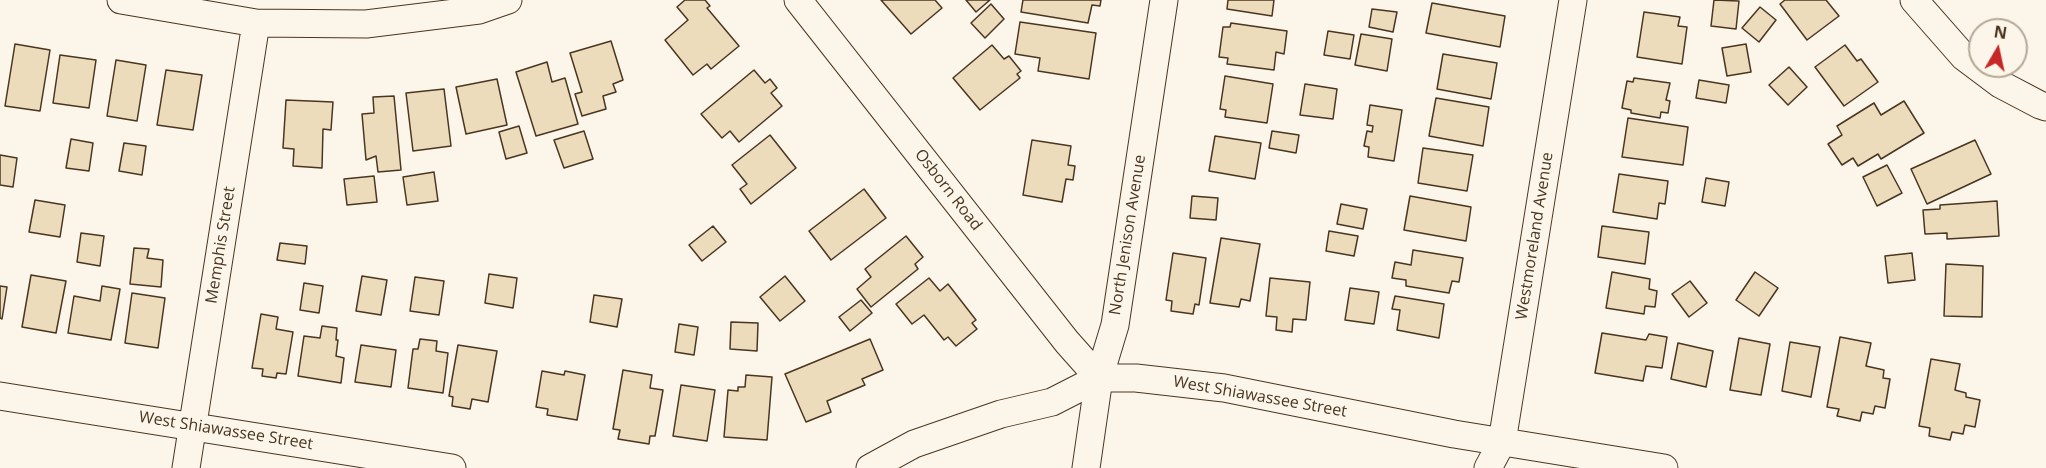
<!DOCTYPE html>
<style>
body{margin:0}
#map{position:relative;width:2046px;height:468px;overflow:hidden;background:#fbf6e9;font-family:"Open Sans",sans-serif}
canvas{display:block}
.north{position:absolute;left:1968px;top:18px;width:60px;height:60px;box-sizing:border-box;background:#fbf6e9;border:2px solid #b4a999;border-radius:50%;rotate:9deg;font-size:16px;font-weight:700;line-height:24px;text-align:center;color:#4a3520}
.north::after{content:'';display:block;margin:auto;width:21px;height:27px;background:#c62828;clip-path:polygon(50% 0,100% 100%,50% 72%,0 100%)}
</style>
<div id="map">
<canvas width="2046" height="468"></canvas>
<div class="north">N</div>
</div>
<script>
const ctx = document.querySelector('canvas').getContext('2d');
ctx.lineJoin = 'round';
function fillPath(path, color) {
  ctx.fillStyle = color;
  ctx.fill(path, 'evenodd');
}
function stroke(path, color, width, dash) {
  ctx.strokeStyle = color;
  ctx.lineWidth = width;
  ctx.lineCap = dash ? 'butt' : 'round';
  ctx.setLineDash(dash || []);
  ctx.stroke(path);
}
function drawText(font, color, halo, rows, align = 'center') {
  ctx.font = font + ' "Open Sans",sans-serif';
  ctx.lineWidth = 4.5;
  ctx.setLineDash([]);
  ctx.textBaseline = 'middle';
  ctx.strokeStyle = halo;
  ctx.fillStyle = color;
  for (const [text, x, y, turn = 0] of rows) {
    ctx.save();
    ctx.translate(x, y);
    ctx.rotate((+turn || 0) * Math.PI / 180);
    ctx.textAlign = isNaN(turn) ? turn : align;
    if (halo) ctx.strokeText(text, 0, 0);
    ctx.fillText(text, 0, 0);
    ctx.restore();
  }
}
const building = new Path2D(`
 M685,0H705L710,6L707,8L739,46L711,69L707,64L693,75L665,40L688,20L677,7Z
 M881,0H935L942,8L911,34Z
 M966,0H990L976,12Z
 M1023,0H1101L1100,6L1092,5L1088,23L1021,12Z
 M1228,0H1274L1272,16L1227,9Z
 M1714,0L1739,1L1736,29L1711,26Z
 M1785,0H1826L1839,16L1807,40L1780,4Z
 M1432,3L1505,16L1500,47L1426,33Z
 M991,4L1004,19L985,38L971,23Z
 M1760,7L1776,20L1759,42L1742,28Z
 M1372,9L1397,12L1393,32L1369,27Z
 M1644,12L1680,17L1678,26L1687,27L1682,64L1637,57Z
 M1020,22L1096,33L1089,79L1038,71L1040,58L1015,54Z
 M1231,23L1287,31L1284,54L1276,52L1274,70L1227,64L1228,58L1219,57L1223,27H1230Z
 M1328,31L1354,35L1350,59L1324,55Z
 M1361,34L1392,39L1387,71L1355,65Z
 M611,41L623,80L613,84L616,92L603,96L606,109L582,116L575,94L582,92L570,53Z
 M15,44L50,50L40,111L5,106Z
 M1746,44L1751,72L1727,76L1722,48Z
 M992,45L1004,59L1009,56L1021,71L1017,74L1020,78L980,110L953,78Z
 M1845,45L1857,61L1861,59L1878,82L1844,106L1815,67Z
 M1443,54L1497,63L1491,99L1437,89Z
 M60,55L96,60L89,108L53,103Z
 M116,60L146,65L137,121L107,116Z
 M547,62L552,82L565,78L578,124L536,136L516,72Z
 M1789,67L1807,87L1788,105L1769,85Z
 M166,70L202,75L193,130L157,125Z
 M754,70L765,83L770,79L777,88L771,93L782,106L739,142L730,131L722,138L701,114Z
 M1225,76L1273,84L1267,123L1225,117L1226,110L1220,109Z
 M1634,78L1670,83L1666,100L1670,101L1668,113L1661,112L1660,118L1631,113V110L1622,108L1627,81L1633,82Z
 M497,79L507,125L466,134L456,87Z
 M1699,80L1729,85L1726,103L1696,98Z
 M1305,84L1337,89L1333,119L1300,115Z
 M444,89L451,146L413,151L406,93Z
 M394,96L401,170L378,172L376,156L366,160L362,114L374,113L373,97Z
 M1436,98L1489,107L1483,146L1429,136Z
 M286,100L333,102L331,130L323,129L322,168L293,166L294,149L283,148Z
 M1904,101L1924,133L1881,159L1878,154L1858,166L1853,158L1842,165L1828,144L1842,135L1837,126L1874,103L1881,115Z
 M1370,105L1402,110L1394,161L1368,157L1369,147L1364,146L1367,131L1372,132L1373,126L1367,125Z
 M1628,118L1688,127L1683,165L1622,157Z
 M519,126L527,153L506,159L499,132Z
 M584,131L593,159L564,168L554,140Z
 M1272,131L1299,135L1296,153L1269,148Z
 M770,135L796,168L751,204L740,189L747,184L732,165Z
 M1215,136L1261,143L1255,179L1209,171Z
 M71,139L93,143L89,171L66,168Z
 M1032,140L1071,146L1068,165L1075,166L1073,180L1066,179L1062,202L1023,195Z
 M1975,140L1991,174L1927,204L1911,169Z
 M124,143L146,146L142,175L119,171Z
 M1423,148L1473,155L1467,191L1418,183Z
 M0,155L17,158L13,187L0,185Z
 M1887,165L1902,193L1877,206L1863,177Z
 M434,172L438,201L407,205L403,177Z
 M1619,174L1668,181L1665,204L1659,203L1657,219L1613,212Z
 M374,176L377,202L347,205L344,179Z
 M1706,178L1729,182L1725,206L1702,202Z
 M864,189L886,218L831,260L809,231Z
 M1192,196L1218,198L1216,220L1190,218Z
 M1410,196L1471,207L1466,241L1404,230Z
 M35,200L65,205L60,237L29,232Z
 M1997,201L1999,236L1947,239V233L1925,234L1923,210L1940,209V205Z
 M1341,204L1367,209L1363,229L1337,224Z
 M713,226L726,242L702,261L689,245Z
 M1602,226L1649,232L1645,264L1598,257Z
 M1329,231L1358,236L1354,256L1326,251Z
 M81,233L104,236L100,266L77,262Z
 M906,236L923,257L915,264L918,269L871,307L857,289L871,277L865,269Z
 M1221,238L1260,244L1250,301L1241,299L1239,307L1210,303Z
 M280,243L307,246L305,264L277,260Z
 M134,248L149,249L147,258L163,260L161,287L130,284Z
 M1413,250L1463,258L1459,282L1452,281L1449,293L1406,286V280L1392,278L1395,262L1411,265Z
 M1173,253L1206,258L1199,305L1195,304L1193,314L1171,311L1172,301L1166,300Z
 M1912,253L1915,280L1888,283L1885,256Z
 M1946,264L1983,266L1982,317L1944,316Z
 M1612,272L1650,279L1649,289L1657,291L1655,307L1645,306L1644,314L1606,308Z
 M1755,272L1778,288L1759,316L1736,300Z
 M489,274L517,278L513,308L485,303Z
 M31,275L66,281L56,333L22,327Z
 M362,276L387,280L381,315L356,311Z
 M785,276L805,301L780,321L760,297Z
 M415,277L444,281L439,315L410,311Z
 M929,278L940,291L948,284L976,320L972,323L977,329L956,346L948,337L944,340L924,315L912,324L896,304Z
 M1270,278L1310,282L1306,320L1293,319L1292,332L1276,330L1277,317L1266,316Z
 M1690,281L1707,303L1689,317L1672,294Z
 M304,283L323,286L319,313L300,310Z
 M0,286L7,287L2,319L0,318Z
 M102,286L120,289L111,340L68,333L74,296L100,301Z
 M1350,288L1379,292L1374,324L1345,320Z
 M132,293L165,298L158,348L125,343Z
 M594,295L622,299L617,327L590,322Z
 M1395,296L1444,304L1439,338L1397,330L1400,310L1392,309Z
 M861,300L872,313L850,331L839,317Z
 M261,314L278,317L276,329L293,332L286,374L277,373L276,378L262,376L263,369L252,368Z
 M731,322L758,323L757,351L730,349Z
 M679,324L698,327L694,355L675,352Z
 M322,326L337,328L336,340H338L336,356L344,358L341,383L298,376L304,336L320,338Z
 M1602,333L1646,340L1649,334L1667,337L1662,368L1646,366L1643,381L1595,373Z
 M1840,337L1871,343L1866,366L1884,370L1883,378L1890,379L1885,408L1875,406L1873,414L1862,412L1860,421L1837,416L1839,409L1827,407Z
 M1739,338L1770,344L1761,395L1730,390Z
 M420,339L437,341L436,351L448,353L443,393L408,388L413,349H418Z
 M870,339L883,370L862,379L865,385L827,401L831,412L806,422L785,374Z
 M1790,342L1820,347L1811,397L1782,391Z
 M1678,343L1713,351L1706,387L1671,379Z
 M361,345L396,350L391,387L355,382Z
 M458,345L497,351L488,402L472,399L470,409L452,406L453,397L449,396Z
 M1931,359L1960,364L1955,390L1966,393V397L1980,400L1975,427L1965,425L1963,434L1952,432L1950,440L1929,436L1930,428L1919,426Z
 M623,370L652,375L650,388L663,390L655,436H650L649,444L618,439L620,430L613,429Z
 M542,371L564,375L565,371L585,375L577,420L547,415L548,409L536,407Z
 M746,375L772,377L767,440L724,437L728,390L738,391V387H745Z
 M681,385L715,390L707,441L673,436Z`);
const street = new Path2D(`
 M121,0L256,23L366,24L479,10L508,0
 M798,0L1067,342L1099,378
 M1914,0L1964,57L2000,84L2040,105L2046,107
 M0,396L452,468
 M186,468L256,23
 M870,468L914,444L1001,414L1052,402L1099,378H1136L1224,388L1454,434L1664,468
 M1086,468L1099,378L1115,325L1164,0
 M1488,468L1502,442L1573,0`);
const streetNames = [
 ["Osborn Road",948,190,52],
 ["North Jenison Avenue",1128,235,-81],
 ["Westmoreland Avenue",1535,236,-81],
 ["Memphis Street",221,245,-81],
 ["West Shiawassee Street",1260,397,10],
 ["West Shiawassee Street",226,431,9]
];
fillPath(building, '#ecdcbc');
stroke(building, '#4a3520', 1.5);
stroke(street, '#4a3520', 29);
stroke(street, '#fbf6e9', 27);
drawText('16px', '#4a3520', '#fbf6e9', streetNames);
</script>
